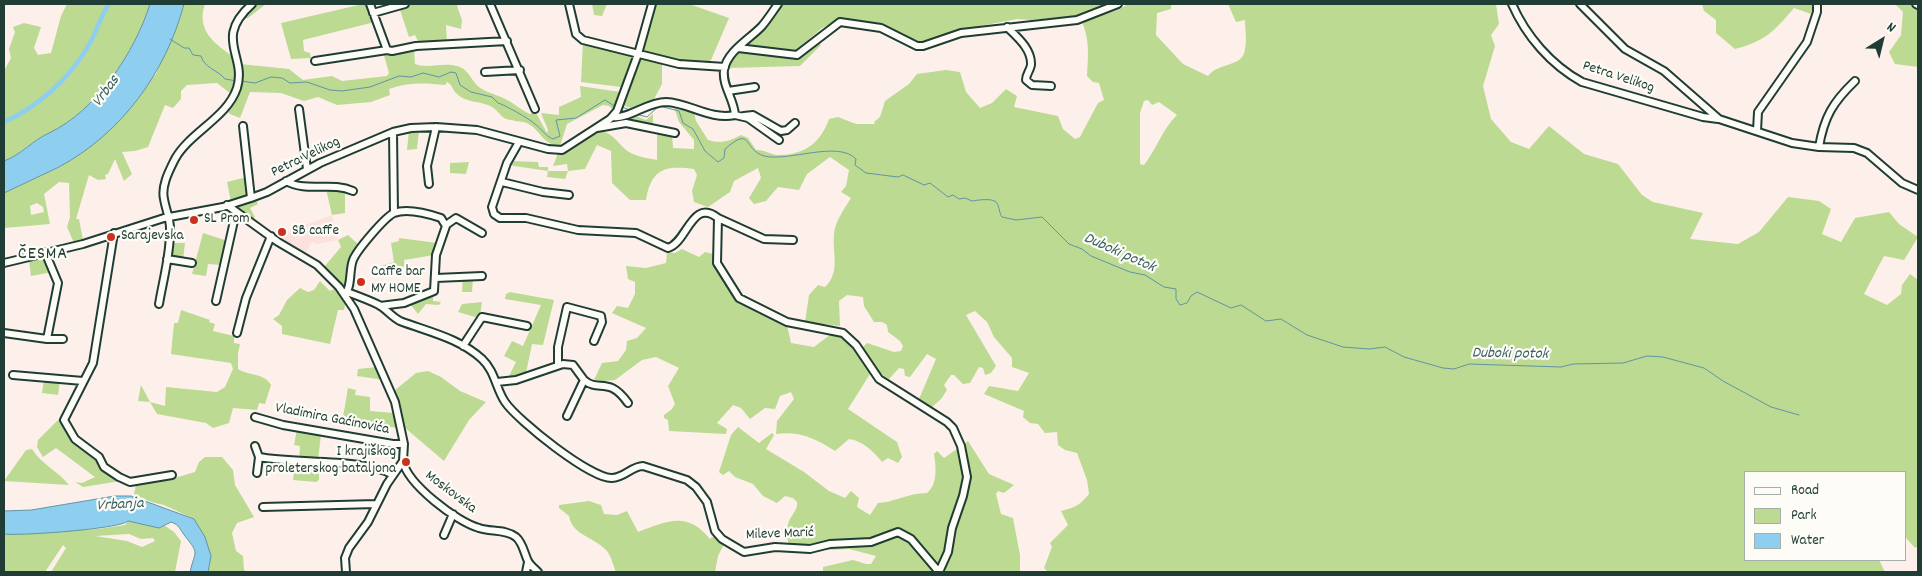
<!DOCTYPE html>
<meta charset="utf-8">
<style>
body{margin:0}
#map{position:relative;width:1922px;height:576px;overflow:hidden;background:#fdf0eb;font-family:Dekko,sans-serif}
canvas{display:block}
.frame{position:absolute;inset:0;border:5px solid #1f3d34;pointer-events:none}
.legend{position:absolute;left:1744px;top:471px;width:162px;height:90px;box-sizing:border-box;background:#fdfcf7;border:1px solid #a4b0a9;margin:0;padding:6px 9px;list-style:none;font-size:15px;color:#1f3d34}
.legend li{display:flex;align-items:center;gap:10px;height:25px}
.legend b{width:25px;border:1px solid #a4b0a9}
.north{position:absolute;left:1857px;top:15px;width:50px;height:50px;-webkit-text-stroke:4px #fdfcf7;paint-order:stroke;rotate:36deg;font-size:14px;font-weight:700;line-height:20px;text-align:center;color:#1f3d34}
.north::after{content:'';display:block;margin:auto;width:18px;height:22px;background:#1f3d34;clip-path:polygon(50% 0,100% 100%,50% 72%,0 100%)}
</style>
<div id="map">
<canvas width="1922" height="576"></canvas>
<div class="frame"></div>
<ul class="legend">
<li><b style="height:6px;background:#fdfcf7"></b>Road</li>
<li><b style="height:14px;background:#bcda92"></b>Park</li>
<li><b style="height:14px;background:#8eceef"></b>Water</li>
</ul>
<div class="north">N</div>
</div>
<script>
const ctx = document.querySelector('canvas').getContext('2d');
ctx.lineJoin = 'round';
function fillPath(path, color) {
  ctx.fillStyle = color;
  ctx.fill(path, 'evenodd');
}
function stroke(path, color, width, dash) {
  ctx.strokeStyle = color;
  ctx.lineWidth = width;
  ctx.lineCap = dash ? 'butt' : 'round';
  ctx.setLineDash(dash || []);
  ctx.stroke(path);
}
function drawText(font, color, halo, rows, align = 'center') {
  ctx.font = font + ' Dekko,sans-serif';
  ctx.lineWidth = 4.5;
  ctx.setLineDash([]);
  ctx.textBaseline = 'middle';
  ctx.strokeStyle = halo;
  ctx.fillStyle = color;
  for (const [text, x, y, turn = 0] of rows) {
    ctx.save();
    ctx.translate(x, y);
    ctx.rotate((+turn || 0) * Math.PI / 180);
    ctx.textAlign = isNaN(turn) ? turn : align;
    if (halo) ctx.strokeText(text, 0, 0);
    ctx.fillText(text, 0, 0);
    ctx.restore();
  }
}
const built = new Path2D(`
 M332,215L338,240L317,244L312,242L305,254L278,238L302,226Z`);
const green = new Path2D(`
 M67,4H150C135,52 96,111 49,133C33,140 21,155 4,161V71L11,58L9,49L15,32L13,27L24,23L41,27L34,48L38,55L51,53L61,16Z
 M184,4H205C196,30 214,43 232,56L236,77L231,94L217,83L187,85L181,91V99L173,108L165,105L148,147L135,151L122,152L132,174L124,181L115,159L108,174L105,175L106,179L98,180L89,175L76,219H79L83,240L74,243L67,227L70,217L69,183L59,182L44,194L50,224L4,228V193L61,166L156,74ZM37,203L43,207L44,212L31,215L30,206Z
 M254,4H266L248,18H241Z
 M363,4H367L375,22L303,40L304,51L310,53L311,58L291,59L281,23Z
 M412,4H459L457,6L462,20L461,29L446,25L447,43H419L415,35L409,37L399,7Z
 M592,4H607L602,16L594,15Z
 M655,4H689L729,18L711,60L708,63H687L641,52Z
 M781,4H1109L1076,16L1031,20L1017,19L960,30L924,43L914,42L891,29L872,23L840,19L822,28L794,52L747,44Z
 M1128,4H1171V9L1157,13L1156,35L1183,64L1208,76C1220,61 1243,68 1245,49C1247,40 1245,30 1245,20L1236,22L1228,4H1496L1499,24L1491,35L1495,46L1483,86L1491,119L1511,142L1529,149L1549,126L1584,154L1618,164L1642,195L1653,202L1703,213L1690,239L1738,244L1759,232L1788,197L1819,201L1831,209L1822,234L1841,242L1855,218L1889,212L1899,224L1918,237L1904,260L1884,256L1864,294L1887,305L1901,294L1902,285L1910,274L1918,280V546L1915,548L1906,538V472H1746V560H1879L1885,572H1048L1044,568L1052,547L1050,543L1068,525L1061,511C1075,507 1078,507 1089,494L1087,480L1077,453L1065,450L1058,445L1057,432L1045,433L1038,424L1030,423L1023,417L1024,411L984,394L989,386L1018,391L1029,373L1012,367V358L994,337L987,322L975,311L966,315L996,366L991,373L985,375L983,368L979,367L970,383L963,384L954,375H951L944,385L947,390L941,399L932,407L919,399L936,359L927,354L910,377L905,376L904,369L899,368L889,379L877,371L862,348L867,343L894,352L901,351L903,346L900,341L888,332L887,325L882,322H874L864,306L863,297L847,295L839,301L840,326L805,322L809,295L818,285L825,287C841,272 832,253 834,234C835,221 845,208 851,198L841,192L846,186L849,170L830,157L807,174L799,190L778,187L766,201L754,204L749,198L761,178L758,168L734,181L730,192L708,207L694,202L692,191L697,175L694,169C665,165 651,169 646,200H630L612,183L611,151L597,145L585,169L568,171L565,179L547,177L548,171L508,165L510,161L538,162L539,167H548V171H568L567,164L553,166L558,153L567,151L599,131C614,132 618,145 629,152C638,157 647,158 657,160V130L672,134L673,148L694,149V140L679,122L674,107L664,103L694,112L696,121L708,140C722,144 729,141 741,135L748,138L756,150C763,149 771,155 779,155C805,155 821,142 829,119L838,117L856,124H875L874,122L880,117L885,101L909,84L917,74L946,70L960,72L966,92L980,108L992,103L1006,89L1017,96L1014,107L1058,116L1063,129L1075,139L1080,137L1098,103L1104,100L1099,83L1093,82L1087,76C1088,56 1090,40 1082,22L1118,10ZM1148,100L1152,105L1159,102L1177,115C1163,128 1156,150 1144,165L1140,164V113L1144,101Z
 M1702,4H1814L1811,14L1794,8C1774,31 1766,41 1735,49L1716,33V20L1704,11Z
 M1895,4H1918V67L1895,64L1889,52L1901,35L1903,12Z
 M583,41L634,55L621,87L581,82Z
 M816,42L821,45L800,66L727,68L740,51L794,57Z
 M414,48L415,64C429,69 443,62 457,66C471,70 471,83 482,89C490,94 499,95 507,100C515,104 521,110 530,114L535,111L547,133L548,130L541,113L559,115V107L581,97L580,86L620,92L614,111L609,106L603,105L567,124L560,146C541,144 541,130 527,123C520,121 511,121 504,118C500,115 497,110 492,107C482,101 466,103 457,94C452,90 453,85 447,82L445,85C425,83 407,82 389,89L390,95L371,102L337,105L318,97L304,101L281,93L250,92L240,118L230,114L225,109C240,91 242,87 240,64L289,69L303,80L332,76L342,81L387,76L389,73L383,52L399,53Z
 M640,57L662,63V84L653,101L631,108L622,105Z
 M631,114L646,120L653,114V126L630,121L628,115Z
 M419,130L417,149L407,150L409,131Z
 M469,162L466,174L450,173V163Z
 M247,177L248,196L231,202L227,182Z
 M326,189L345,190V213L332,215Z
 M256,200L258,204L250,208L255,217L252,220L234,208L236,205Z
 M203,233L228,241L221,265L208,264L206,276L192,274Z
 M348,235L359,245L348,269L344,287L324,267L341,247L338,240Z
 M399,238L437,243L434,255L404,260L405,266L384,274L381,266L394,262L391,243L399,241Z
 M172,243H185L183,260L170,256Z
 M682,249L699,257L705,252L717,255C719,265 725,273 730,282C748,310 757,314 787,325L791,343L814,347L831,334L843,335L849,341L870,374L848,409L897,442L902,457L898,463L888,458L882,462C873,451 863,441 849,439L835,451C816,439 800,431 776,434L777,421L794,399L791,392L780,396L775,409L765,408L750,419L741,408L733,405L717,423L727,429L726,434L669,431L668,420L664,418V415L672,409L675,404L668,386L679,368L656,357L642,360L615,380L593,382L602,363L618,361L626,350L627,341L637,338L646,328L612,313L617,306L628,308L635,294V282L628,279L626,266L646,268L666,263L667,252L675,253Z
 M40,258H45L53,272L31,276L29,261Z
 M463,278H473L472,292H462Z
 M320,281L330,291L336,288L346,299L344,310H338L330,344L282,334V326L273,319L279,315L287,300L300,288L308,292L314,290Z
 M510,292L554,300L543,345L532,344L526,373L508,378L516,362L504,356L512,341L523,346L541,305L505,299L506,294Z
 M433,294V301L441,302L439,305L426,304L418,314L410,304Z
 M482,302L480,316L475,317L458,312L462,304Z
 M181,310L210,320L209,322L215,324L213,331L234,336V343L240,344L238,354V369C249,376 265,373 271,385L265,404L259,403L257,410L233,408L229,423L213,428L206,423L157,414L150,402L138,401L141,385L150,402L165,406L166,387L217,392L225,387L233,369L231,363L171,354L174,323H178Z
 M377,367L384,380L357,376L358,369Z
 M428,371L441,377L460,391L486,402L469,420L444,461L404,427L394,391L416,373Z
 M44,379L60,381L58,395L42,393Z
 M348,388L356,390L355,395L370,397V411L394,413L398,428L354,422L353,419L343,417Z
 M62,416V419L79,447L94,457L103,471L120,481L83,487L75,482L82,483L95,477L56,448L43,457L37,447L38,440Z
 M738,427L759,443L772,433L774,435L766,449L804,472L829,491L845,498L851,491L859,498L857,507L870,515L878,503C892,503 908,493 927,493C938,484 936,467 934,454L937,451L944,458L968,441L989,474L1014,485L1004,493L998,491L996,494L1001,514L1013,518L1020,555V572H944L946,567L940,564L936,572H823V567L853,560L866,564H871L876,556L849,549L825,550L818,545L789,544C781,518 799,514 797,502L793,498L785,496L777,503L763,496L753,484L735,477L729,471L723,475L719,472L731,435Z
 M297,429L321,434L318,461L299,460L300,446L294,445Z
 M32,449C41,464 58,471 69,485L4,481L26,450Z
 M205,457H222L233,470L235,485L254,517L237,523L232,533L236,551L243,556L244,570L248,572H208L211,556L194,519L164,505L151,502L134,494L136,485L168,480L195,472L199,462Z
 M295,463L319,465V480L316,482L293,480Z
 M589,501L601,505L604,514L617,515L627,511L638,532C668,521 687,511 710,539L714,536L724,544L718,556L715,572H616C613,565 611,555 606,550C594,537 572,535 569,516L559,508V505Z
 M128,521L159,528L164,525L174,532L181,541L175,572H51L66,548L63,545L45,572H4V534L98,529L125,525ZM129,534L141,539L153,538L155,541L142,547L127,541L95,536Z`);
const water = new Path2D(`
 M150,4H184C166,72 122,133 59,167C41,176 22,184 4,193V161C21,155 33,140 49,133C96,111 135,52 150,4Z
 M115,496H131L194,519L205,537L211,556L208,572H190C195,550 200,555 185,536C180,530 180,525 171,522L159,528L128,521C120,529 19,536 4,534V511L31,510Z`);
const stream = new Path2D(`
 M170,39L184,48H189L193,55L201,56C204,68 218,70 225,79L237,81
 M241,81L255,83L271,77L282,78L290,83L307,82L330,90L342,91L370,87L399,76L411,77L423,73L439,77L451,72L456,73L460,85L471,92L492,97L498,103C503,104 530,119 535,124C542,129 545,136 553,139L560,136L556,120L576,118L605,100L616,107
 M622,107L630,110
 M635,114L647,117L659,106L679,111L683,123L693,129L705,151L718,162L724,158L725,149C753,125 742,149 764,156C789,162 838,140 856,159L855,165L866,173L898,177L903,175L924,185L930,183L948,197L953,195L959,199L965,198L972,201C978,200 992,198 996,202C999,204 999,213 1002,217L1016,220L1042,217L1069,244L1082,249L1091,256L1130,272L1145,275L1164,287L1176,289V299L1180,305L1187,303L1191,296L1197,292L1231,308L1241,305L1266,321L1281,319L1307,335L1343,347L1369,349L1385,347L1404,357L1443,368L1454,369L1469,364L1561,367L1573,364L1623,363L1647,356L1663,357L1704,368L1723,381L1771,407L1799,415`);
const canal = new Path2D(`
 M4,122C38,107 70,78 89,45C95,34 103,12 109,4`);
const minor = new Path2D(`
 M490,4L535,109
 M569,4L576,34L583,40L679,64L725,67
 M1512,4C1526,36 1551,65 1582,82L1703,117L1718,119
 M1580,4L1625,49L1664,71L1719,119L1792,143L1819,147L1854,148L1867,153L1902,183L1918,190
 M1916,4L1918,5
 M373,13L405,4
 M1007,27C1017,37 1032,49 1031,65C1030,71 1026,74 1026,80L1032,85L1051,86
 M738,48L797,55L840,22L881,28L917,46H923L961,33L1077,20L1118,4
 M387,50L392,51L416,46L507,41
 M315,61L387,50L370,4
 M485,72L520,70
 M728,91L755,87
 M299,109L307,169
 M735,115L748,118L779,140
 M744,116L753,115L781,131L787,130L795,123
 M613,117C629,119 647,102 666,102C690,103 709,120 735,115C734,99 722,86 724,70C727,51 750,39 762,26C768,19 773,11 778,4
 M243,126L251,198
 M597,128L626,123L675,133
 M1757,131L1758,112L1807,42L1817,12V4
 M393,132L394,213
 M519,142L507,163L492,207L494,214L500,218H526L578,230L636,233L668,248C687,243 692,197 718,218L717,263L739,298L787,322L843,333L856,345L879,379L947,422L953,428L961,446L967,477L963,496L952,528L948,552L939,572
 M1819,147C1824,117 1833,102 1855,81
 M286,181C307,193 331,181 353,191
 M502,182L543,192L569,195
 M429,184L427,166L436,127
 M227,205L278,242L317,265L339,287L354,309L395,402L404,444L403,461L387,484L368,522L349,548L345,558L346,572
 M718,218L764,239L793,240
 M446,225L456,218L482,233
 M114,233L93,363L64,420L75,439L99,457L104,467L119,477L130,482L172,475
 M167,259L192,263
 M4,263L83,244L164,218L223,207L251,198L267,192L320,163L393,132L411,128L436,127L477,130L548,149L562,150L610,119L617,111L638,54L652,4
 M436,278L482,276
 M347,292C358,296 369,300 379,305C387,310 392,317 400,321C429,332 459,338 482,359C495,371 496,389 505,402C518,421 591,479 612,478C624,478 632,466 643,466L687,480L696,487L707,502L715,531L722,539L744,552L775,547L810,549L830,544L871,542L898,532L911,539L939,572
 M345,294C352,287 349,270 353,260C357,250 385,217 394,213C407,208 429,214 441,218L446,226L436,255L434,291L404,303L380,306
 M216,301L236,212
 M159,304C163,280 170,256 170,232C171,220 166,211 164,199C161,186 169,171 175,159C190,132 227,118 237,88C247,55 213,39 252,4
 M4,333L47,339L58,283L45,252
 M237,333L246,298L271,236
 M47,339H63
 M463,346L482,317L527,326
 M558,365V347L567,307L601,316L602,322L594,341
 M13,375L83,381
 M584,380C599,393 608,375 628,403
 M497,382L516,380L563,364L573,365L584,380L567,416
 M255,417L283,425L393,444H404
 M255,446L259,457L257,473
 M259,457C294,464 367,458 393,475
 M403,461C407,484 457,522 479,528C490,532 506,529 516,537C523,543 524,553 528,561C530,565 535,569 538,572
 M263,507L376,504
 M444,535L453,514
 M526,572L528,562`);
const markers = [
 [194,220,5,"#c8321e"],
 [282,232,5,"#c8321e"],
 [111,237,5,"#c8321e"],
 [361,282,5,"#c8321e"],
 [406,462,5,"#c8321e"]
];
const streetNames = [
 ["Petra Velikog",1618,78,18],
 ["Petra Velikog",306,158,-26],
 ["Vladimira Gaćinovića",332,420,11],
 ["Moskovska",450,493,37],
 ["Mileve Marić",780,535,-2]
];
const poiNames = [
 ["SL Prom",204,220],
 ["SB caffe",292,232],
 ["Sarajevska",121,237],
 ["Caffe bar",371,273],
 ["MY HOME",371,290],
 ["I krajiškog",396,453,"right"],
 ["proleterskog bataljona",396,470,"right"]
];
const waterNames = [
 ["Vrbas",107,92,-54],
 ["Duboki potok",1119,254,24],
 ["Duboki potok",1510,355,1],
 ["Vrbanja",120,506,-3]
];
const quarterNames = [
 ["ČESMA",43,256]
];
fillPath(built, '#fce1dd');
fillPath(green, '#bcda92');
fillPath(water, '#8eceef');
stroke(water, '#6294a4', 1);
stroke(stream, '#6294a4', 1);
stroke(canal, '#8eceef', 4.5);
stroke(minor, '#1f3d34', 10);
stroke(minor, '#fdfcf7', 6);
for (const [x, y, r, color] of markers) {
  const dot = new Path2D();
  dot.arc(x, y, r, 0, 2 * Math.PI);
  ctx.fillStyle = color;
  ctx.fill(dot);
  stroke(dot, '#fdfcf7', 2);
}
drawText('15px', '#1f3d34', '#fdfcf7', streetNames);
drawText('15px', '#1f3d34', '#fdfcf7', poiNames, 'left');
drawText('italic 16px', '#3b6163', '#fdfcf7', waterNames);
ctx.letterSpacing = '1px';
drawText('18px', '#1f3d34', '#fdfcf7', quarterNames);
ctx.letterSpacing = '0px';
</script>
